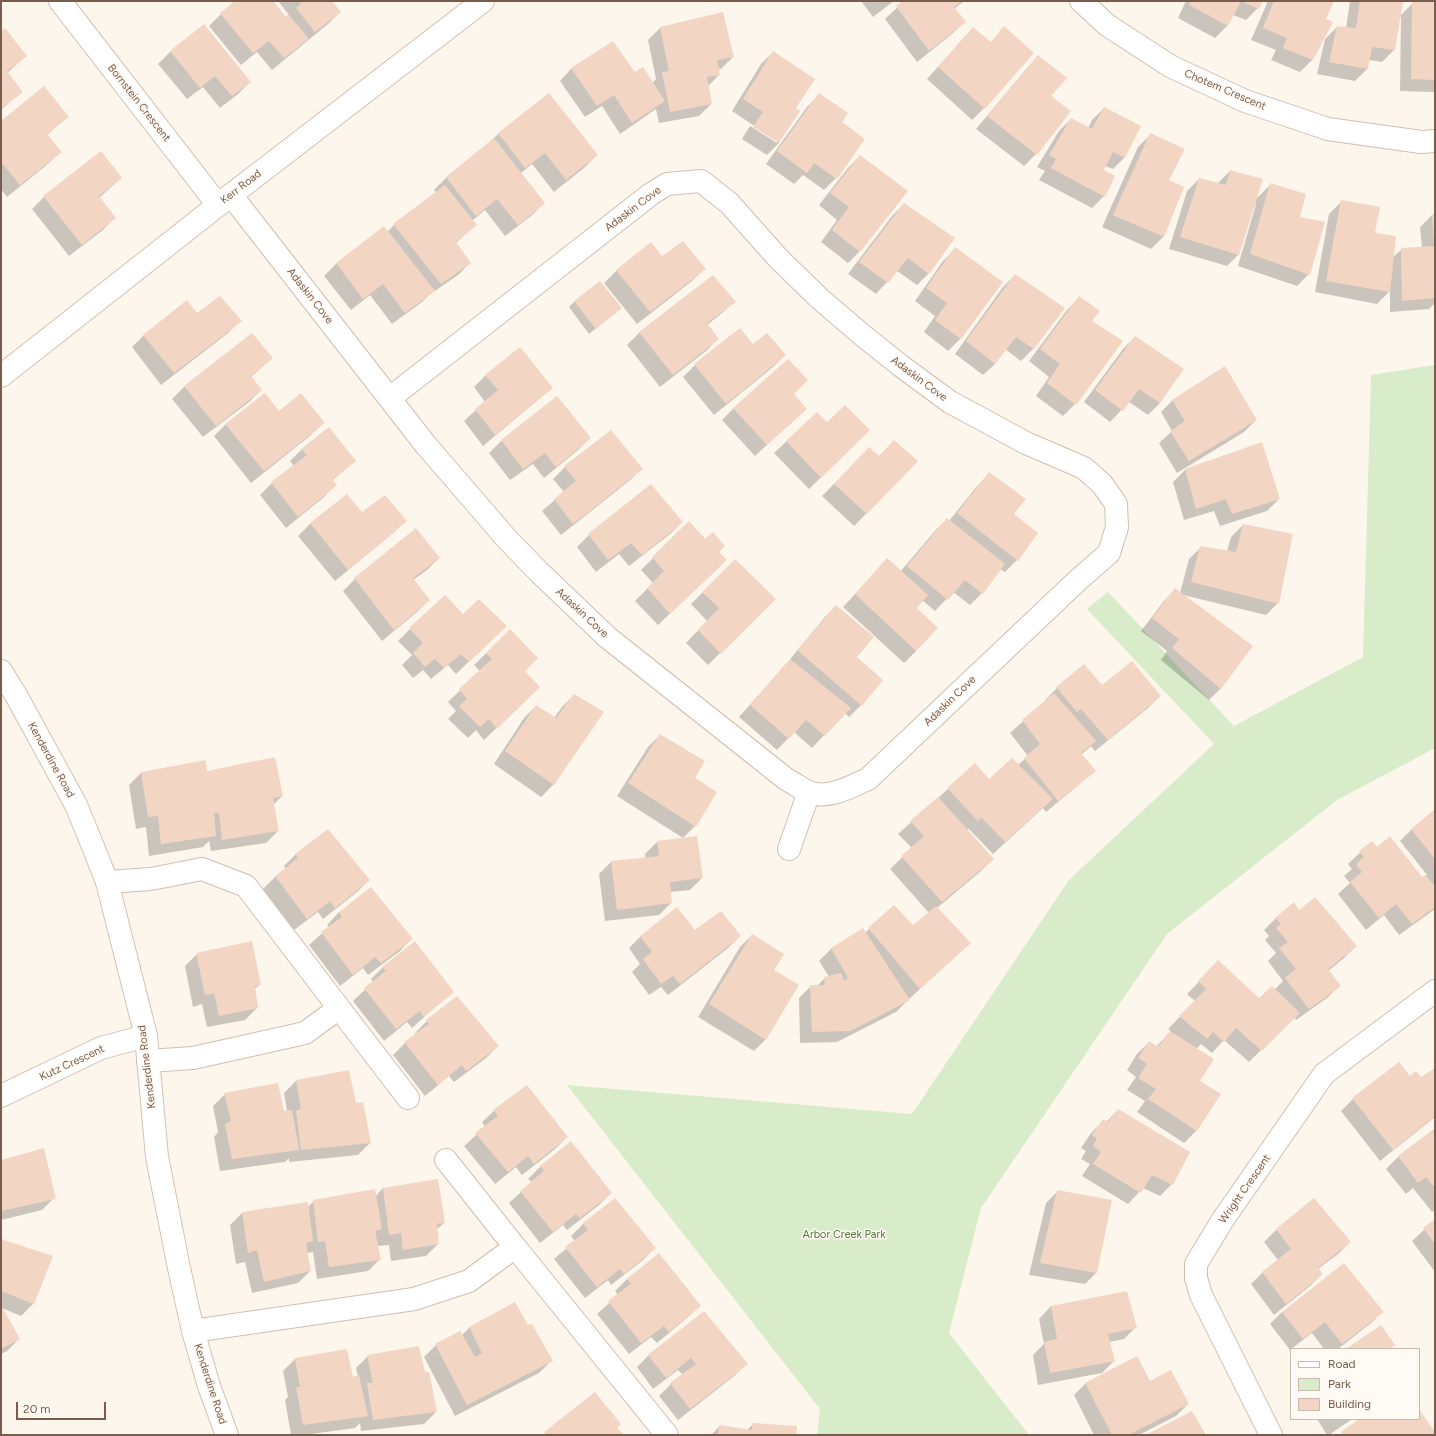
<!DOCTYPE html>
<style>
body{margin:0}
#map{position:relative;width:1436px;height:1436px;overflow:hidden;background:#fdf6ec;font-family:Figtree,sans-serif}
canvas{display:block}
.frame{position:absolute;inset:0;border:2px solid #7a5c4d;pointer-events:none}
.legend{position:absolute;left:1290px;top:1348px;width:130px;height:72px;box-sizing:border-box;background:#fffaf3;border:1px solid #cabbb1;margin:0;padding:5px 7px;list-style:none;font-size:12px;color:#7a5c4d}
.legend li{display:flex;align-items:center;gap:8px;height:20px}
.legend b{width:20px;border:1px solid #cabbb1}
.scale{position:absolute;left:16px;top:1402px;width:90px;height:18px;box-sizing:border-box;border:2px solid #7a5c4d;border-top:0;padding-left:5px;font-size:12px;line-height:14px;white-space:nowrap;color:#7a5c4d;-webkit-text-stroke:3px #fffaf3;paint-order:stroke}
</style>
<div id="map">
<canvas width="1436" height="1436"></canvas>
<div class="frame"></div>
<ul class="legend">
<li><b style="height:5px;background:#fff"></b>Road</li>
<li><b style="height:11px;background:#d8ecc9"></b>Park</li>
<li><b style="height:11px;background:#f3d5c3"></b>Building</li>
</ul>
<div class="scale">20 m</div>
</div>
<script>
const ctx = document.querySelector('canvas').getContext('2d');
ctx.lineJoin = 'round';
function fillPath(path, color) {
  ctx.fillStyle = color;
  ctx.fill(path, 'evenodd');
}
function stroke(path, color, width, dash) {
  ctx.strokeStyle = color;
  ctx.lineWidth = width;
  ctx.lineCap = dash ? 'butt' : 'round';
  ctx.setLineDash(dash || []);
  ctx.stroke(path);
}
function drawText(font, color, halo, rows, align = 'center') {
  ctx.font = font + ' Figtree,sans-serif';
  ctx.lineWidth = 3;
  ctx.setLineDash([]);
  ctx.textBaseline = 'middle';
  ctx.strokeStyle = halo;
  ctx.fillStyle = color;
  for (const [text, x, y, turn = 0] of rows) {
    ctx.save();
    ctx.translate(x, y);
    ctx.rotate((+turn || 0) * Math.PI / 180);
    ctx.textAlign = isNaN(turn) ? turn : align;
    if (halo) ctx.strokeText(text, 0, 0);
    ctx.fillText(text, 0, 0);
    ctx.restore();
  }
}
const green = new Path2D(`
 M1435,365V748L1337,800L1167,934L981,1208L949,1333L1029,1435H817L820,1409L567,1085L912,1114L1069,880L1214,744L1087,609L1108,592L1234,726L1363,657L1371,375Z`);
const shadow = new Path2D(`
 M236,1H272L286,18L289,15L278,1H331L340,12L328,24L272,70L257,52L241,65L209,26L221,14Z
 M861,1H894L873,17Z
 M904,1H964L954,9L964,22L952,34L917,62L885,19Z
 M1186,1H1262L1258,8L1246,20L1233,15L1227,26L1215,38L1178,18Z
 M1268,1H1332L1324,20L1312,60L1300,72L1271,60L1276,50L1251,40Z
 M1350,1H1402L1400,16L1413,3L1435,2V91L1433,92L1400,91L1401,17H1399L1394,50L1382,62L1369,60L1367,69L1355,81L1317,74L1325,39L1337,27L1346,28Z
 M204,25L250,82L238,94L220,108L203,87L187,99L158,64L170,52Z
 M660,28L733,57L721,69H718L719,75L708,86L711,104L699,116L659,123L656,109L620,134L602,106L585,117L560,81L571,69L613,42L635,73L652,83L656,79L648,40Z
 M973,28L990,43L1004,28L984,108L972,120L927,79Z
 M1,33L26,56L7,73L21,92L1,110Z
 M773,52L794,108L779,143L767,155L742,139L750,126L777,143V141L732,111L761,64Z
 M1039,56L1050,97L1069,111L1036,154L1024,166L976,129L1027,68Z
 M549,95L597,155L585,167L554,192L532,164L521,173L544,203L532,215L505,236L485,210L472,221L475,225L456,243L470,263L458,275L429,295L422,302L392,324L370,295L351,310L324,276L336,264L384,227L387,232L394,225L436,192L434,190L446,178L489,143L498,134Z
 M819,95L841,122L836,178L824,190L803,175L794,184L766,164L807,107Z
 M1104,108L1125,157L1113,169L1105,166L1103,170L1104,196L1092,208L1039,180L1045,171L1037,167L1059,131L1071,119L1088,128L1092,120Z
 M67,117L47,135L60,152L48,164L7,197L1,189V122Z
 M1150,135L1168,180L1183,187L1163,237L1151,249L1102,227L1138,147Z
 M860,156V251L848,263L821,242L837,220L819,205L848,168Z
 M1230,171L1256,199L1271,184L1299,218L1309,274L1297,286L1238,266L1256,204L1255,203L1239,254L1227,266L1169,249L1187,191L1199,179L1218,183Z
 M121,178L99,198L114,218L103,230L69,256L32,209L44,197Z
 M1341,202L1374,234L1392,258L1402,249L1422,248L1420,227L1432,215H1435V303L1429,309L1390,312V291L1377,304L1315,292L1329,214Z
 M904,204L929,273L917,285L897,271L876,294L848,274L892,216Z
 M651,244L662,258L704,269L692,281L637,324L604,283L616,271Z
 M955,249L1002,282L960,339L948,351L924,332L935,316L915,301L943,261Z
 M1015,275L1063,308L1033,349L1021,361L1005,349L995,364L983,375L955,354L1003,287Z
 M712,276L734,302L722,313L707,325L718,339L706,351L660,387L627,345L639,333Z
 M1079,298L1091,321L1075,404L1063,416L1036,396L1049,377L1029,361L1067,310Z
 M575,301L615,313L589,334L569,307Z
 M197,315L240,321L228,333L161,385L132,347L144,335Z
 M740,329L753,345L785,355L773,367L714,415L683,377L695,365Z
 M252,335L272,358L251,377L261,390L249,402L203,437L172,399L184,387Z
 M1135,337L1160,403L1148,415L1129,402L1110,422L1084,402L1123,349Z
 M486,375L551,387L539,399L483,446L464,421L485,402L474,387Z
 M792,394L806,409L755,456L722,420L734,408Z
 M557,398L590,438L578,450L544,478L533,464L510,480L489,453L501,441Z
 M1173,400L1256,420L1244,432L1177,473L1159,443L1172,431L1161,412Z
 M279,412L323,423L311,435L251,483L214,436L226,424Z
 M817,413L827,424L869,430L809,489L774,453Z
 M1261,444L1279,499L1267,511L1220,526L1214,511L1184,520L1173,482L1185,470Z
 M302,449L355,460L332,481L335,485L324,497L286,528L260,495L272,483L294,466L290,461Z
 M869,449L879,457L917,461L854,526L822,496Z
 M565,467L641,469L629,481L561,535L542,511L564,492L553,479Z
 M990,473L1013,514L1037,533L1017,560L1005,572L1000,569L982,593L970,605L953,592L935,611L922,600L915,608L916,651L904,663L843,607L887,560L900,572L935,531L947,519L949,521L978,485Z
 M651,485L682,522L670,534L629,566L619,554L596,572L577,547L589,535Z
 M347,495L362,513L405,521L393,533L335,581L298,536L310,524Z
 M689,523L718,552L714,572L658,625L635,601L653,583L641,570Z
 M1243,525L1278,603L1266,615L1183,595L1221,688L1209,700L1161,660L1167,651L1141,631L1164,601L1176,589L1180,593L1189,559L1201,547L1227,551L1231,537Z
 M416,530L439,558L427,570L413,580L429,600L417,612L382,641L343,591L355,579Z
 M735,560L774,599L708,665L686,643L707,621L691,604Z
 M836,606L856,657L881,680L861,705L849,717L845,713L812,748L794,732L777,750L739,717L787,663L824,618Z
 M463,616L493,638L456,674L448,665L431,679L423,670L413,678L402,665L412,655L398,641L410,629Z
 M510,630L524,671L527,699L484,740L476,730L468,738L448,719L456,711L448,702L480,671L474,665Z
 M1102,687L1160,696L1148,708L1095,751L1091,746L1081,755L1094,770L1082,782L1046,812L1043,808L993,854L969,829L967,830L993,859L981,871L937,908L970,943L908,1000L896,1012L837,1042L800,1043L799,998L811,986H817L825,978L829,977L819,961L831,949L863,929L865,933L869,929L913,927L929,913L890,869L912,848L898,834L948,789L989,780L1018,765L1028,756L1010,733L1046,701L1045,700L1057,688Z
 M574,695L602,713L553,785L541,797L494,764L524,718L536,706L554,718L562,707Z
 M660,735L694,778L695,826L683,838L617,796L648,747Z
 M206,772L282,796L273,805L278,831L266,843L211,851L209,841L203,847L149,856L146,827L136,829L129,785L141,773Z
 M1435,811V909L1399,935L1384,915L1366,930L1338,894L1350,883L1344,876L1352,869L1348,864L1371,842L1377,849L1422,878L1427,875L1400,841L1412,829Z
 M657,842L702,878L690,890L670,892L671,903L659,915L605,921L599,874L611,862L646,859L645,854Z
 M296,854L369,880L357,892L323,919L318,912L294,930L263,889L275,877L286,869L284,866Z
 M1299,911L1356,946L1344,958L1328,971L1339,986L1327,998L1296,1020L1294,1017L1249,1062L1224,1040L1212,1053L1201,1044L1196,1049L1198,1081L1220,1095L1196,1131L1184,1143L1137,1112L1145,1101L1127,1090L1136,1077L1127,1070L1137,1054L1149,1042L1156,1047L1171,1031L1168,1029L1195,1001L1187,994L1218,962L1259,1000L1274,990L1283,981L1268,961L1276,953L1265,940L1269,936L1264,930L1276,918Z
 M339,912L411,939L400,951L368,975L363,968L340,986L309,945L329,927L327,925Z
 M695,931L740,936L728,948L668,995L661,987L649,995L632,972L640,964L629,948L641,936Z
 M752,935L772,971L766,1039L754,1051L698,1017L740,947Z
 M197,954L260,984L255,989L257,1008L245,1020L207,1027L202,1004L193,1007L185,966Z
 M383,967L452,992L412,1028L407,1022L384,1041L353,1001L373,982L371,979Z
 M427,1021L498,1046L486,1058L454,1082L449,1076L425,1096L393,1055L405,1043L416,1035L415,1033Z
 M1435,1069V1117L1380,1161L1341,1111L1353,1099L1410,1077L1421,1079Z
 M296,1081L356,1105L370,1143L358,1155L289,1162V1158L285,1162L220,1171L214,1137L218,1132L213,1106L225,1094L284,1112L287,1111L284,1093Z
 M1118,1110L1172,1184L1160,1196L1143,1188L1128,1204L1082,1176L1090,1164L1081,1159L1086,1151L1081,1148L1091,1133L1103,1121L1106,1122Z
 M494,1111L567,1137L555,1149L522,1175L516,1167L495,1184L464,1146L485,1127L482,1122Z
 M1435,1129V1210L1432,1212L1413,1188L1406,1194L1386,1169L1398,1157Z
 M571,1143L611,1193L599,1205L567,1230L563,1225L540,1243L509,1203L532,1182L528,1179L540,1167Z
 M1,1161L54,1198L42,1210L1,1220Z
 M383,1188L444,1223L436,1230L438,1244L426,1256L391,1261L389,1245L377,1246L380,1259L368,1271L317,1279L313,1252L307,1253L310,1271L298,1283L252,1293L245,1262L236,1264L230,1225L242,1213L307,1203L308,1207L314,1201L375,1197Z
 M1058,1191L1097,1272L1085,1284L1029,1275L1046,1203Z
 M615,1199L655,1248L643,1260L611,1285L608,1280L585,1298L554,1259L575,1241L571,1236L583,1224Z
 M1314,1200L1350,1242L1338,1254L1318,1269L1322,1274L1310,1286L1274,1315L1251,1284L1263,1272L1278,1260L1264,1242L1276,1230Z
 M1435,1220V1272L1412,1241Z
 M1,1240L51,1257L33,1304L21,1316L2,1308L19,1339L7,1351L1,1354Z
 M659,1255L699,1306L687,1318L657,1343L651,1337L629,1354L597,1314L618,1295L615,1291L627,1279Z
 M515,1304L528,1327L551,1361L539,1373L455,1416L424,1357L436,1345L460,1332L462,1335L469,1328Z
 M1051,1306L1136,1327L1124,1339L1109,1342L1114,1361L1102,1373L1038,1385L1033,1355L1044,1344L1039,1319Z
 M1383,1311L1371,1323L1338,1349H1324L1312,1333L1290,1350L1270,1324L1282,1312Z
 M704,1313L746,1364L734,1376L678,1420L659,1396L671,1384L683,1375L678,1370L653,1389L637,1367L649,1355Z
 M346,1350L353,1378L358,1377L356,1368L368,1356L424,1373L436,1412L424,1424L361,1431L360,1423L355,1428L304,1435H291L285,1400L288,1397L283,1371L295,1359Z
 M1149,1382L1188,1404L1176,1416L1139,1435H1094L1074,1395L1086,1383Z
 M1317,1419H1352L1329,1435H1327Z
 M753,1424L795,1435H711L720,1426L747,1430Z`);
const building = new Path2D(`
 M235,1H273L286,17L288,14L309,39L284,58L269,41L253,53L220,13Z
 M299,1H332L341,12L315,32L296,8L301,4Z
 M903,1H962L954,7L966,22L929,51L896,6Z
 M1191,1H1263L1259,9L1241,1L1228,26L1189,5Z
 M1274,1H1334L1326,19L1333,22L1313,60L1283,48L1287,38L1263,28Z
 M1360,1H1403L1395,50L1372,47L1368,69L1329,62L1337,26L1356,28Z
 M1435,1V80L1411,79L1412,2Z
 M723,12L734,57L717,60L720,75L707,77L712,104L670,112L662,72L669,71L660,27Z
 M204,24L251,82L232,96L215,76L200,88L170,51Z
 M1004,26L1034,53L985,109L938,67L973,27L991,42Z
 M5,28L27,56L7,71L23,92L1,109V32Z
 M613,41L635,72L643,67L665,101L632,123L614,95L597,106L571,68Z
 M773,51L815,79L796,108L800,111L779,143L753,127L763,112L743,99Z
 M1038,55L1067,78L1051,96L1071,111L1037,155L987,116Z
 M44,86L69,117L47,134L62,152L20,185L1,162V121Z
 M549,93L598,155L566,180L545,153L525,168L498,133Z
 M819,93L848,113L842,122L865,139L837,179L814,163L807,173L777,151Z
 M1104,107L1141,126L1125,158L1113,152L1104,170L1115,176L1105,197L1051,168L1056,159L1049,155L1071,118L1092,129Z
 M1150,133L1185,149L1169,180L1184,187L1164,237L1113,215Z
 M494,138L545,203L518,225L497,199L476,216L446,177Z
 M101,151L122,178L99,196L116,218L82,245L43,196Z
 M860,155L908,191L860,252L832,230L849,207L830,193Z
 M1230,170L1263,179L1239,255L1180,237L1199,178L1226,185Z
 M1270,183L1306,194L1300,217L1325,222L1310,275L1250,254Z
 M445,185L477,225L456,242L471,263L441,284L393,224Z
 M1341,200L1380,207L1375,233L1396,236L1390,292L1326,281Z
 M904,203L955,238L929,274L908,258L888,283L859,262Z
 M1432,214H1435V243H1434Z
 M384,226L435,291L405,313L383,284L363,299L336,263Z
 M683,241L706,269L650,312L616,270L651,242L662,256Z
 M1435,246V298L1402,301L1401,248Z
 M955,247L1003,282L961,339L935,320L947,303L926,288Z
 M1015,274L1065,308L1034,349L1016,337L995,364L966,341Z
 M713,275L736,302L707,323L719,339L673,375L639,332Z
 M600,281L622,308L596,329L574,301Z
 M220,296L242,321L174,373L143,335L187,300L197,313Z
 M1079,296L1100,311L1092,321L1123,341L1076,405L1047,383L1060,364L1040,349Z
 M740,328L753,344L767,333L786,355L726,404L694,364Z
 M252,333L273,358L251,376L262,390L216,426L184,386Z
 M1135,336L1184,369L1160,403L1139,389L1123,411L1095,390Z
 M520,347L553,388L495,435L475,409L498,390L485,375Z
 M788,359L808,380L794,394L807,409L767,445L733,408Z
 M1225,366L1257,420L1189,461L1170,431L1185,421L1172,400Z
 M265,393L279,411L301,393L325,423L264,471L225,424Z
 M557,396L591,438L556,467L545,453L523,469L501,440Z
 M845,405L870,430L821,478L786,441L817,412L827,422Z
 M329,427L356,461L332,480L337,485L298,517L271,482L307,455L301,449Z
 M611,430L643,469L573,524L554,499L576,481L564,466Z
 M894,440L918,461L867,514L834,484L869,447L879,456Z
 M1262,442L1280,499L1232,514L1226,499L1196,509L1185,469Z
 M989,472L1026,499L1014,514L1038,533L1018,561L957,513Z
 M651,484L683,522L642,555L631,543L608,560L588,534Z
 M347,494L362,512L385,495L407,521L348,570L310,523Z
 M947,518L1005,564L983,594L965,580L948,600L907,566Z
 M689,521L705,539L713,532L725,546L719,552L727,560L670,614L647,588L664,571L652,557Z
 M1243,524L1293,534L1279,604L1191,582L1200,546L1236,552Z
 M416,528L440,558L413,578L430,600L394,630L354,578Z
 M887,558L928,595L917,608L938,628L916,651L855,594Z
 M735,559L776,599L721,654L698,630L719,608L702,592Z
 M1175,588L1253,646L1221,689L1172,648L1179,639L1152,618Z
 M445,595L463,614L479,599L507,626L469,662L461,654L444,668L435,659L425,667L413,653L423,643L409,628Z
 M836,605L874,637L857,657L883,680L862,706L797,650Z
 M510,629L538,658L525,671L540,687L497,729L489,719L480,727L459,706L467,699L459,689L492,659L486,653Z
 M790,659L851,708L825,736L806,720L789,739L750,705Z
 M1132,661L1161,696L1108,740L1081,709L1077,712L1056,687L1084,664L1102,685Z
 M1054,693L1096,741L1081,753L1096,771L1058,801L1024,758L1040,744L1022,720Z
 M574,694L604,712L554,785L505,751L536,705L556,718Z
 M660,734L705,761L695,778L717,792L696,827L628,783Z
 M275,757L283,796L273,798L279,831L222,840L219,813H214L216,836L161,844L158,816L148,817L141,772L206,760L207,771Z
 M1012,758L1053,799L1005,842L981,817L978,821L947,788L975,763L989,779Z
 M938,797L994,859L942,902L901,856L924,836L910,821Z
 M1435,809V859L1411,829Z
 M328,829L370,880L335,908L330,901L307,919L275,876L298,858L295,854Z
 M697,836L703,878L670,882L672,903L617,910L611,861L659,856L657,841Z
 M1390,836L1422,877L1425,875L1435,886V907L1412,924L1396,904L1379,918L1350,882L1362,872L1356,864L1364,857L1359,851L1372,841L1377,847Z
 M371,887L413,939L381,963L375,957L353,975L321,932L342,917L339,912Z
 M1315,897L1357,946L1328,969L1341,986L1309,1009L1285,978L1296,969L1279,948L1288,942L1276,928L1281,924L1275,918L1294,902L1299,910Z
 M894,905L913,925L936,906L971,943L920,989L868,928Z
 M677,907L695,930L721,911L741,936L680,984L673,976L661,984L643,959L652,952L640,936Z
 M863,928L910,1000L850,1031L812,1032L810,985H825L824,977L841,973L844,981L848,978L831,948Z
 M752,934L784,954L774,970L799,985L766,1040L709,1004Z
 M252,941L261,985L255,986L258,1008L219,1016L214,993L205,995L196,953Z
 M415,941L454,992L424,1017L420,1011L396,1029L364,988L386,971L382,967Z
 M1218,960L1259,998L1272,986L1300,1013L1262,1051L1236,1028L1224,1042L1213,1032L1207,1039L1179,1016L1206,989L1198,981Z
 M457,996L499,1046L466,1071L462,1065L438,1085L404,1042L429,1024L426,1020Z
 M1170,1031L1214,1059L1200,1081L1221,1094L1197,1131L1148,1099L1156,1089L1138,1078L1147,1064L1138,1058L1149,1041L1158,1047Z
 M1399,1062L1410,1076L1416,1071L1421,1077L1435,1068V1116L1393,1150L1352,1098Z
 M349,1070L356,1103L363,1102L371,1143L301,1150L296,1111L301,1109L296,1080Z
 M278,1083L284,1111L292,1110L299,1150L232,1159L225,1124L231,1121L224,1093Z
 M527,1085L568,1137L534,1164L528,1156L508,1172L475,1133L498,1116L493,1110Z
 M1118,1109L1190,1152L1173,1185L1152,1175L1141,1193L1093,1164L1101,1152L1093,1146L1097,1139L1092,1135L1103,1119L1108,1122Z
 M1435,1128V1188L1426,1177L1418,1183L1398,1156Z
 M571,1141L612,1193L580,1218L576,1214L553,1232L520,1191L544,1171L540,1166Z
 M44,1148L56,1199L1,1211V1160Z
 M438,1179L445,1223L437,1224L439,1244L403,1250L401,1233L389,1235L383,1188Z
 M375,1189L382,1229L375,1231L381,1260L329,1267L325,1241L318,1242L313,1200Z
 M1057,1190L1112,1200L1097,1273L1040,1263Z
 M615,1198L656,1248L624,1274L620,1269L597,1287L565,1247L588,1230L583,1223Z
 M1314,1198L1351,1242L1318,1268L1323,1274L1286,1304L1262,1272L1291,1249L1276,1229Z
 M308,1202L313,1241L306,1243L311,1271L264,1282L257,1250L248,1253L242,1212Z
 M1435,1219V1244L1423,1228Z
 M1,1239L53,1256L34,1304L1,1291Z
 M659,1253L701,1306L669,1332L664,1326L641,1343L608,1301L631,1284L627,1279Z
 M1344,1263L1384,1312L1342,1344L1325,1322L1303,1339L1282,1312Z
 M1127,1291L1137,1328L1108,1334L1115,1361L1050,1373L1044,1342L1057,1339L1051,1306Z
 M515,1302L528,1325L532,1324L553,1361L467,1405L435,1344L460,1331L475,1357L482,1353L469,1327Z
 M1,1305L20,1339L1,1349Z
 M704,1311L748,1364L690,1409L670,1383L696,1364L691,1358L666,1378L648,1355Z
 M1381,1325L1395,1345L1389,1349H1346Z
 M419,1346L425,1372H429L437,1412L373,1420L367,1383H373L367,1355Z
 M347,1349L353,1377L359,1375L368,1416L303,1425L296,1387H300L295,1358Z
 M1137,1356L1150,1381L1171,1370L1189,1404L1128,1435H1112L1085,1383Z
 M595,1392L621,1424L617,1428L624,1435H546L544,1432Z
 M1419,1409L1435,1432V1435H1343L1341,1432L1359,1419H1419Z
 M1192,1411L1206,1435H1146Z
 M752,1423L797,1426L796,1435H718L719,1425L752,1430Z`);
const street = new Path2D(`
 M60,1L218,205
 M1081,1L1107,25L1170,66L1245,101L1328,129L1421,142L1435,141
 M231,195L425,444L506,538L539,572L607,637L786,779C793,783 801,788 808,792C828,800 850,787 868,779L1077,581L1109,553L1117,527L1116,504L1102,484L1084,468L1026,443L950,402L901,366L861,334L819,298L778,258L729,203L701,181L667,184L651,194L390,398
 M789,849L809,792
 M107,882L151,879L202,869L246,886L339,1008L305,1033L193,1058L148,1061
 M339,1008L408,1098
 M1,1096L101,1048L146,1036
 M446,1160L515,1247
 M193,1331L414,1299L469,1281L515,1247L667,1435
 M1271,1435L1201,1295L1196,1278V1264L1222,1221L1324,1074L1435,991`);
const secondary = new Path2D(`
 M1,376L231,195L483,1
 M1,671L17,697L76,805L92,844L107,882L146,1036L157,1157L179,1268L193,1331L209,1386L227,1435`);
const streetNames = [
 ["Chotem Crescent",1225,90,23],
 ["Bornstein Crescent",139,103,52],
 ["Kerr Road",241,187,-38],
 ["Adaskin Cove",633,209,-37],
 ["Adaskin Cove",310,296,52],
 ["Adaskin Cove",919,379,37],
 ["Adaskin Cove",582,613,43],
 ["Adaskin Cove",950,701,-44],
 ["Kenderdine Road",51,760,61],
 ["Kutz Crescent",72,1063,-25],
 ["Kenderdine Road",147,1067,-97],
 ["Wright Crescent",1245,1189,-55],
 ["Kenderdine Road",210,1384,72]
];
const parkNames = [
 ["Arbor Creek Park",844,1235]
];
fillPath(green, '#d8ecc9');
fillPath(shadow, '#0003');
fillPath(building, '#f3d5c3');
stroke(street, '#d1beb0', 24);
stroke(secondary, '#d6c0b0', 24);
stroke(street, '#fff', 22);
stroke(secondary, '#fff', 22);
drawText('11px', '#7a5c4d', '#fffaf3', streetNames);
drawText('11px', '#537a41', '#fffaf3', parkNames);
</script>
